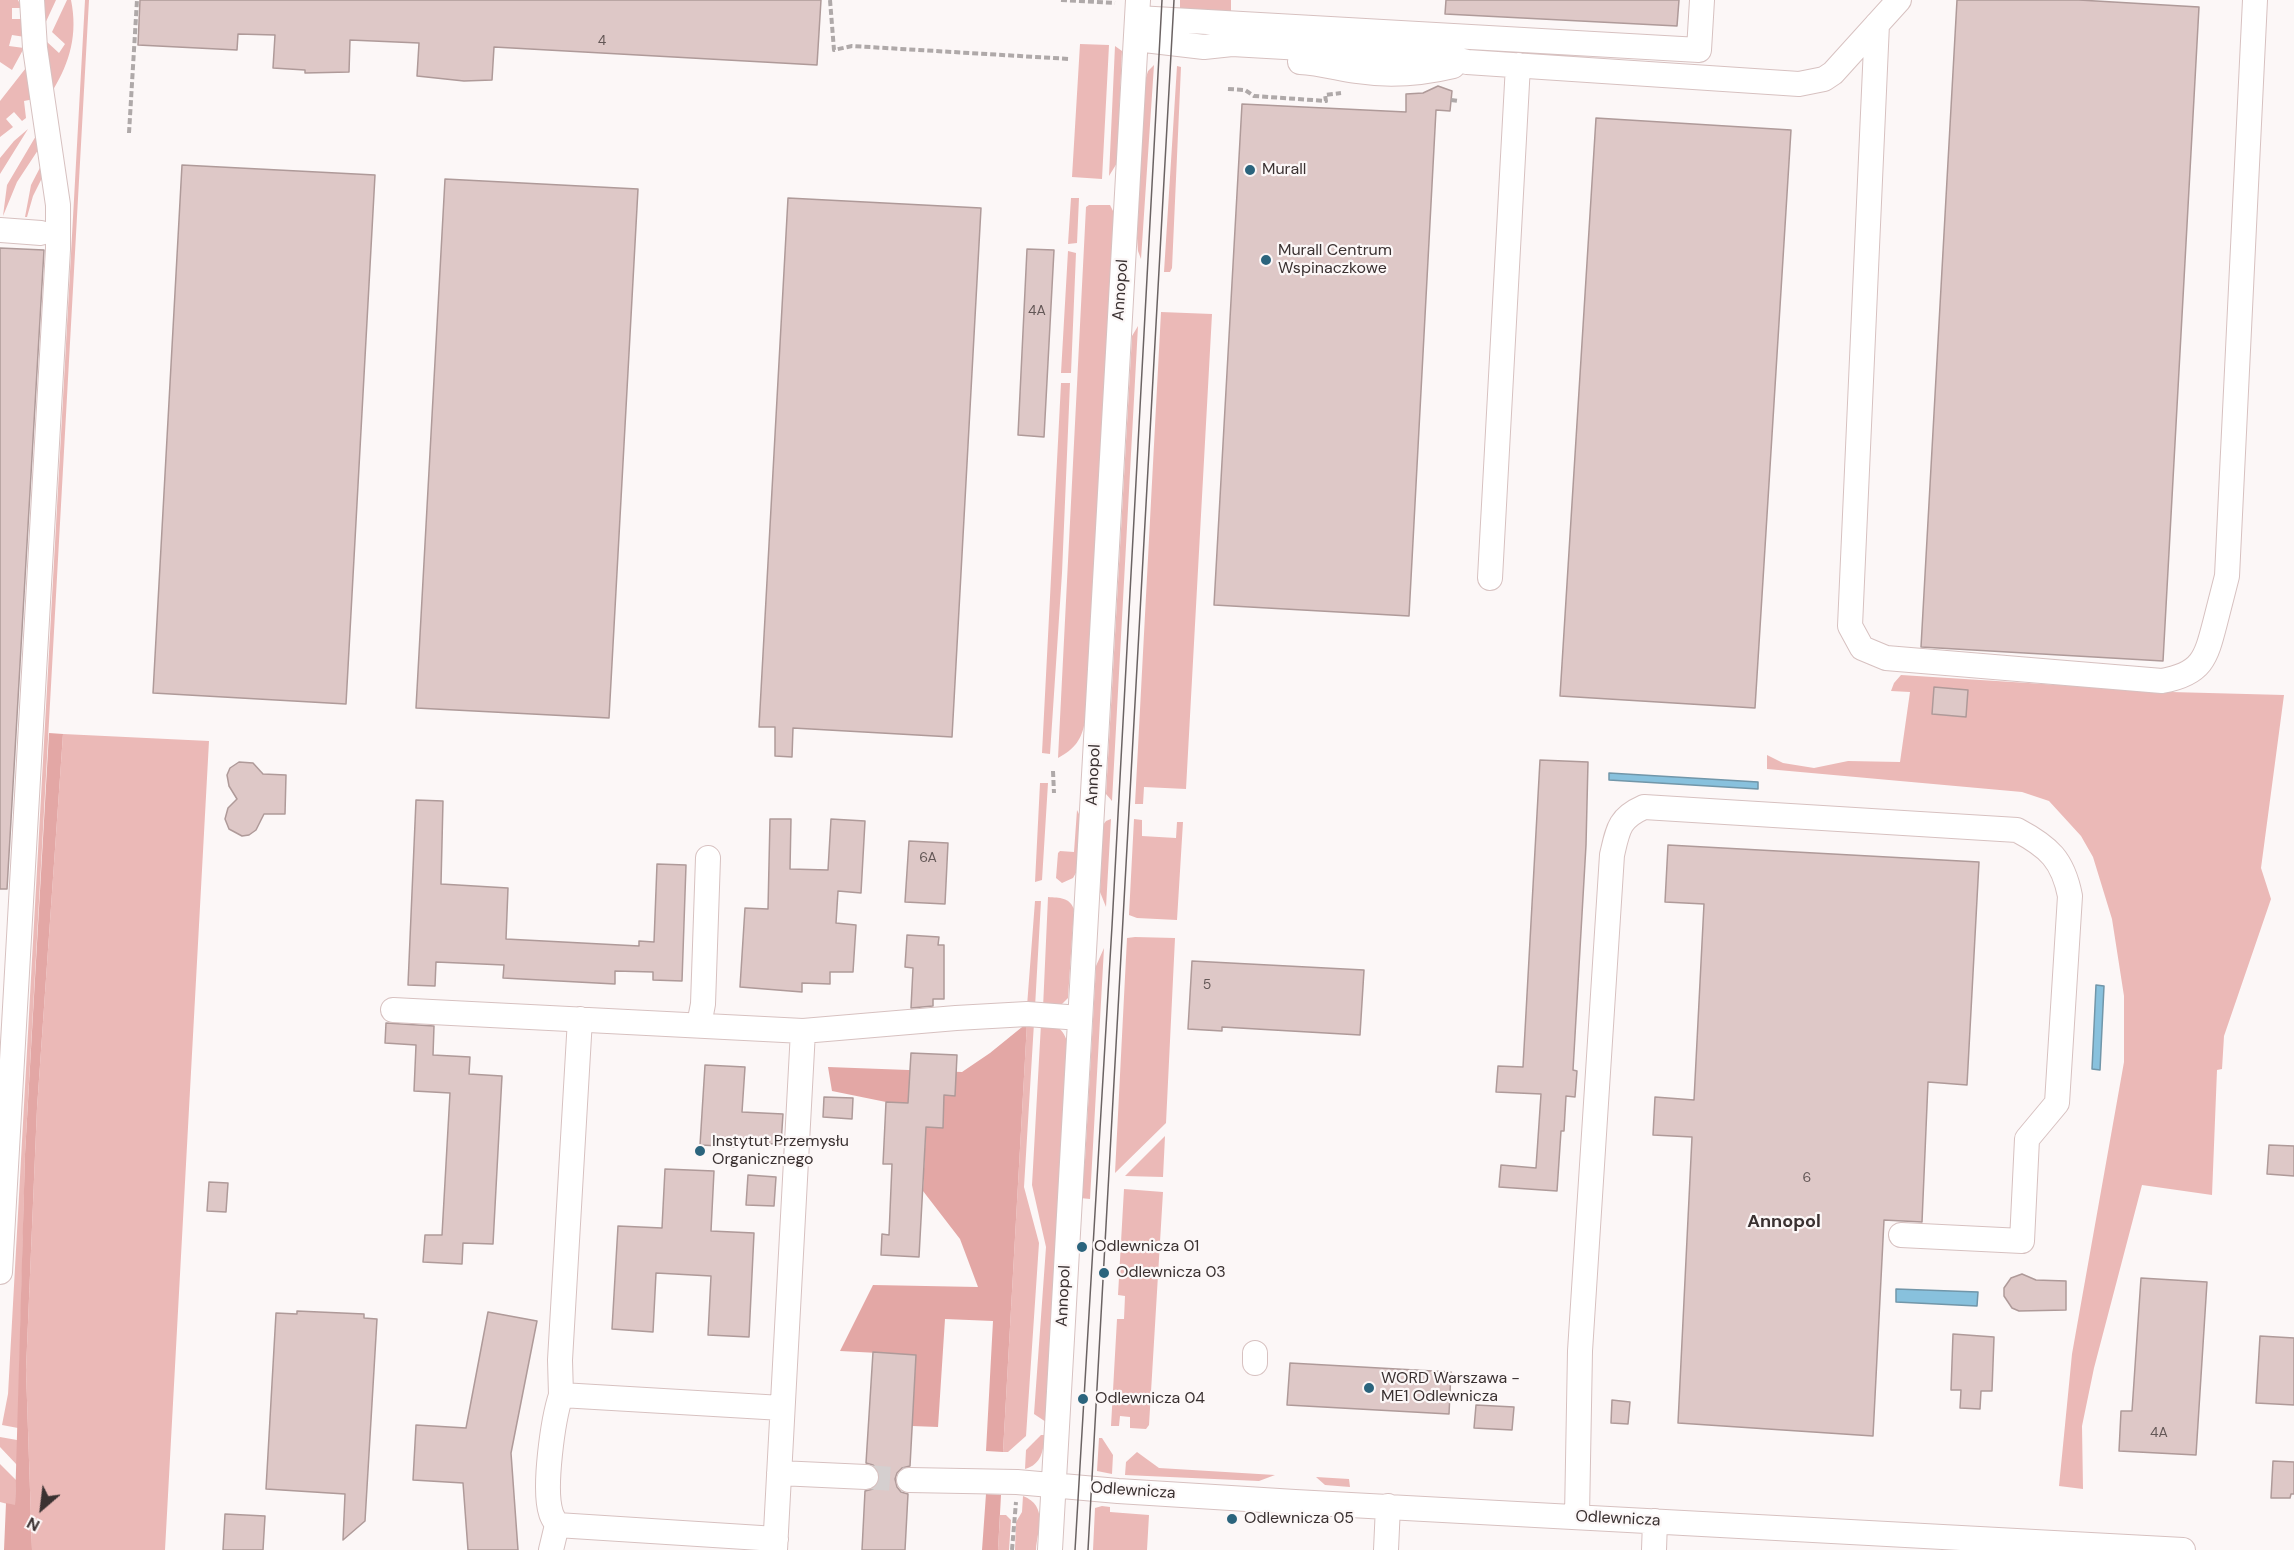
<!DOCTYPE html>
<meta charset="utf-8">
<style>
body{margin:0}
#map{position:relative;width:2294px;height:1550px;overflow:hidden;background:#fcf7f7;font-family:"DM Sans",sans-serif}
canvas{display:block}
.north{position:absolute;left:12px;top:1478px;width:60px;height:60px;-webkit-text-stroke:4px #fcf7f7;paint-order:stroke;rotate:208deg;font-size:16px;font-weight:700;line-height:24px;text-align:center;color:#3a3131}
.north::after{content:'';display:block;margin:auto;width:21px;height:27px;background:#3a3131;clip-path:polygon(50% 0,100% 100%,50% 72%,0 100%)}
</style>
<div id="map">
<canvas width="2294" height="1550"></canvas>
<div class="north">N</div>
</div>
<script>
const ctx = document.querySelector('canvas').getContext('2d');
ctx.lineJoin = 'round';
function fillPath(path, color) {
  ctx.fillStyle = color;
  ctx.fill(path, 'evenodd');
}
function stroke(path, color, width, dash) {
  ctx.strokeStyle = color;
  ctx.lineWidth = width;
  ctx.lineCap = dash ? 'butt' : 'round';
  ctx.setLineDash(dash || []);
  ctx.stroke(path);
}
function drawText(font, color, halo, rows, align = 'center') {
  ctx.font = font + ' "DM Sans",sans-serif';
  ctx.lineWidth = 4.5;
  ctx.setLineDash([]);
  ctx.textBaseline = 'middle';
  ctx.strokeStyle = halo;
  ctx.fillStyle = color;
  for (const [text, x, y, turn = 0] of rows) {
    ctx.save();
    ctx.translate(x, y);
    ctx.rotate((+turn || 0) * Math.PI / 180);
    ctx.textAlign = isNaN(turn) ? turn : align;
    if (halo) ctx.strokeText(text, 0, 0);
    ctx.fillText(text, 0, 0);
    ctx.restore();
  }
}
const green = new Path2D(`
 M0,0H18L22,8H12V19H24L25,37L12,35L9,46L24,48L12,70L0,62Z
 M44,0H56L44,26Z
 M67,0H71C78,34 70,62 53,90L46,41L59,53L65,44L52,32Z
 M85,0H89L25,1154L18,1428L2,1425L8,1394Z
 M1180,0H1231V16L1180,9Z
 M1080,44L1109,45L1102,179L1072,177Z
 M1115,46L1122,51L1117,163L1109,176Z
 M29,64L34,99L24,101L26,118L22,121L14,112L6,119L13,127L0,137V101Z
 M1154,65L1141,259L1138,251L1137,238L1145,81L1148,71Z
 M1177,66L1181,67L1172,268L1170,272H1164Z
 M28,129L0,174V158L14,141Z
 M40,129L42,144L17,182L3,216L7,185Z
 M45,158L47,168L33,196L27,217H25L31,185Z
 M1071,198H1079L1077,243L1068,244Z
 M1089,205H1110L1114,213L1085,721C1082,739 1075,749 1058,758L1086,207Z
 M1068,251L1076,253L1071,373H1061Z
 M1161,312L1212,314L1186,789L1144,787L1143,804H1135Z
 M1138,326L1112,801L1106,794L1132,336Z
 M1061,383H1070L1062,573L1050,754L1042,753Z
 M1901,675L2171,692L2284,695L2261,868L2271,899L2224,1036L2222,1069L2217,1070L2212,1195L2142,1185L2094,1368L2082,1426L2083,1489L2059,1486L2072,1354L2124,1062V996L2112,919L2093,857L2081,836L2049,801L2022,792L1767,769V755L1783,763L1814,768L1848,761L1900,762L1910,692L1891,691L1894,683Z
 M63,734L209,741L165,1550H32L26,1370L37,1108Z
 M1040,783H1048L1042,880L1035,882Z
 M1077,810L1080,816L1077,871L1073,878L1062,883L1056,878L1058,853L1060,851L1074,852Z
 M1111,819L1106,907L1100,892L1103,825L1106,821Z
 M1134,819L1142,820V836L1176,838L1177,822H1183L1177,920L1137,918L1129,915Z
 M1048,897C1060,898 1069,897 1074,909L1068,998L1060,1006L1043,1008Z
 M1035,901H1041L1035,1007L1027,1006Z
 M1135,937L1175,938L1166,1123L1115,1173L1127,938Z
 M1104,948L1090,1199L1080,1198L1085,1160L1096,966Z
 M1027,1023H1034L1024,1187L1039,1243L1026,1436L1008,1452H1003Z
 M1041,1024C1056,1025 1062,1027 1067,1041L1046,1422L1034,1414L1046,1247L1032,1185Z
 M1165,1136L1163,1177L1125,1176Z
 M1124,1189L1163,1192L1149,1425L1146,1429L1130,1428V1417L1120,1416L1119,1426H1111L1117,1319H1124L1125,1296L1118,1295Z
 M1041,1435H1045C1043,1451 1042,1464 1025,1469L1026,1450Z
 M0,1437L17,1440V1465L0,1447Z
 M1099,1438H1102L1113,1455L1112,1474L1097,1471Z
 M1137,1452L1159,1468L1275,1475L1259,1481L1125,1475L1126,1462Z
 M0,1464L16,1480L15,1506L0,1502Z
 M1316,1477L1349,1479L1350,1487L1325,1485Z
 M1023,1496C1049,1506 1037,1531 1036,1550H1015L1016,1522L1022,1512Z
 M1102,1506L1110,1507V1512L1149,1515L1147,1550H1093L1095,1508Z
 M1000,1515H1006L1011,1520L1009,1550H998Z`);
const forest = new Path2D(`
 M49,733L63,734L37,1108L26,1370L32,1550H4L6,1503L15,1505L25,1154Z
 M1027,1023L1003,1452L986,1451L993,1321L945,1319L938,1427L912,1426L916,1355L840,1351L873,1285L978,1287L960,1239L923,1191L926,1127H943L944,1105L886,1102L832,1091L828,1067L962,1072L990,1053Z
 M986,1494L1001,1495L998,1550H982Z`);
const water = new Path2D(`
 M1609,773L1758,782V789L1609,780Z
 M2096,985L2104,986L2100,1070L2092,1069Z
 M1896,1289L1978,1292L1977,1306L1896,1302Z`);
const building = new Path2D(`
 M140,0H821L817,65L494,47L492,80L464,81L417,76L419,43L350,40L349,72L305,73V70L273,68L275,35L238,34L237,50L138,45Z
 M1446,0H1679L1677,26L1445,14Z
 M1957,0H2079L2199,7L2163,661L1921,647Z
 M1438,86L1452,91L1450,111L1436,110L1409,616L1214,605L1242,104L1406,112V94L1423,93Z
 M1596,118L1791,130L1755,708L1560,696Z
 M182,165L375,175L346,704L153,693Z
 M445,179L638,189L609,718L416,708Z
 M788,198L981,208L952,737L793,728L792,757L775,756V727H759Z
 M0,248L44,250L7,889H0Z
 M1027,249L1054,250L1044,437L1018,435Z
 M1934,687L1968,690L1966,717L1932,714Z
 M1540,760L1588,762L1586,845L1573,1070L1577,1071L1575,1097L1566,1096L1564,1131H1561L1557,1191L1499,1187L1501,1165L1536,1168L1541,1094L1496,1092L1498,1066L1523,1067Z
 M239,762L253,763L263,774L286,775L285,814H264L256,830L249,835L242,836L229,829L225,819L228,808L237,799L229,786L227,775L230,768Z
 M416,800L443,801L441,884L508,888L506,939L639,946V941L654,942L657,864L686,865L682,981L653,980V972L615,971V984L503,978L504,965L436,962L435,986L408,985Z
 M770,819H791L790,869L828,870L831,819L865,821L861,893L838,891L836,923L856,925L853,972H830V984L802,983V992L740,987L745,908L768,909Z
 M909,841L948,843L945,904L905,902Z
 M1668,845L1979,862L1967,1085L1928,1082L1922,1222L1884,1220L1873,1436L1678,1423L1692,1137L1653,1135L1655,1097L1694,1100L1704,904L1665,902Z
 M907,935L939,937L938,945H944V999H933V1006L911,1008L913,968L905,967Z
 M1192,961L1364,970L1360,1035L1222,1027V1031L1188,1029Z
 M386,1023L434,1026L433,1055L470,1057L469,1074L502,1076L493,1244L463,1243L462,1264L423,1262L425,1235H442L450,1093L414,1091L416,1045L385,1043Z
 M911,1053L957,1055L955,1096L944,1095L943,1128L926,1127L919,1257L881,1255L882,1234L889,1235L892,1164H883L886,1102L908,1103Z
 M705,1065L745,1067L742,1112L783,1114L781,1144L740,1143V1147L700,1145Z
 M824,1097L853,1098L852,1119L823,1117Z
 M2269,1145L2294,1146V1176L2267,1174Z
 M665,1169L714,1171L711,1231L754,1233L749,1337L708,1335L711,1276L656,1273L653,1332L612,1329L618,1226L662,1228Z
 M748,1175L776,1177L774,1206L746,1205Z
 M209,1182L228,1183L226,1212L207,1211Z
 M2022,1274L2036,1280L2066,1281V1310L2019,1311L2012,1308L2004,1296V1288L2011,1278Z
 M2141,1278L2207,1282L2196,1455L2119,1451L2121,1411H2132Z
 M297,1311L364,1314V1318L377,1319L365,1521L343,1540L345,1494L266,1489L276,1313L297,1314Z
 M488,1312L537,1321L511,1453L518,1550H468L463,1483L413,1480L416,1425L466,1428Z
 M1953,1334L1994,1337L1992,1391H1981L1980,1409L1960,1408L1961,1390H1951Z
 M2260,1336L2294,1338V1405L2256,1403Z
 M873,1352L916,1355L910,1466L902,1468L897,1473L895,1479L897,1487L901,1492L908,1494L905,1550H862L865,1491L873,1489L878,1484L880,1478L878,1470L873,1465L866,1463Z
 M1290,1363L1451,1372L1449,1414L1287,1405Z
 M1612,1400L1630,1402L1628,1424L1611,1423Z
 M1476,1405L1514,1407L1512,1430L1474,1428Z
 M2273,1461L2294,1462V1494H2291L2290,1498H2271Z
 M225,1514L265,1516L263,1550H223Z`);
const minorTunnel = new Path2D(`
 M866,1477L909,1480`);
const path = new Path2D(`
 M830,0L834,50L852,46L1070,59
 M1061,0L1115,3
 M1228,89L1245,90L1254,96L1326,101L1325,95L1341,93
 M1451,100L1458,101
 M129,133L137,0
 M1053,771L1054,793
 M1012,1550L1016,1502`);
const minor = new Path2D(`
 M1137,18L1699,50L1702,0
 M1877,24L1850,626L1862,648L1886,658L2162,681C2202,674 2206,658 2215,623C2219,607 2223,592 2227,576L2255,0
 M1136,39L1204,47L1232,44L1443,56L1467,62L1799,84L1824,79L1833,73L1899,0
 M1300,62C1319,63 1337,68 1356,71C1389,76 1420,74 1453,66
 M0,230L41,233
 M1490,578L1518,65
 M393,1010L803,1031L956,1018L1027,1014L1080,1018
 M699,1025L703,1004L708,858
 M0,1272L58,249V205L35,48L32,0
 M1255,1363V1353
 M561,1395L560,1360L580,1019
 M779,1473L866,1477
 M909,1480L1017,1482L1118,1491L1295,1502L2183,1550
 M1577,1516L1580,1351L1612,855C1618,829 1619,818 1644,807L2017,830C2049,847 2063,860 2070,896L2057,1103L2027,1139L2022,1241L1901,1235
 M776,1539L557,1525C555,1521 552,1517 551,1513C543,1489 553,1419 561,1395L782,1408
 M551,1550L557,1525
 M775,1550L803,1031
 M1050,1550L1138,0
 M1386,1550L1388,1506
 M1654,1550L1655,1521`);
const tram = new Path2D(`
 M1075,1550L1112,926L1162,0
 M1088,1550L1174,0`);
const markers = [
 [1250,170,6,"#2b647d"],
 [1266,260,6,"#2b647d"],
 [700,1151,6,"#2b647d"],
 [1082,1247,6,"#2b647d"],
 [1104,1273,6,"#2b647d"],
 [1369,1388,6,"#2b647d"],
 [1083,1399,6,"#2b647d"],
 [1232,1519,6,"#2b647d"]
];
const numberNames = [
 ["4",602,41],
 ["4A",1037,311],
 ["6A",928,858],
 ["5",1207,985],
 ["6",1807,1178],
 ["4A",2159,1433]
];
const poiNames = [
 ["Murall",1262,170],
 ["Murall Centrum",1278,251],
 ["Wspinaczkowe",1278,269],
 ["Instytut Przemysłu",712,1142],
 ["Organicznego",712,1160],
 ["Odlewnicza 01",1094,1247],
 ["Odlewnicza 03",1116,1273],
 ["WORD Warszawa -",1381,1379],
 ["ME1 Odlewnicza",1381,1397],
 ["Odlewnicza 04",1095,1399],
 ["Odlewnicza 05",1244,1519]
];
const streetNames = [
 ["Annopol",1121,290,-86],
 ["Annopol",1094,775,-87],
 ["Annopol",1064,1296,-87],
 ["Odlewnicza",1133,1491,4],
 ["Odlewnicza",1618,1519,3]
];
const neighbourhoodNames = [
 ["Annopol",1784,1222]
];
fillPath(green, '#ebb9b7');
fillPath(forest, '#e3a7a5');
fillPath(water, '#88c1dd');
stroke(water, '#7196a9', 1.5);
fillPath(building, '#dec8c7');
stroke(building, '#af9a99', 1.5);
stroke(minorTunnel, '#d5cfcf', 24, [24, 12]);
stroke(minor, '#d7c1c0', 26);
stroke(path, '#afa9a9', 4, [6, 3]);
stroke(minor, '#fff', 24);
stroke(tram, '#6a6262', 1.5);
for (const [x, y, r, color] of markers) {
  const dot = new Path2D();
  dot.arc(x, y, r, 0, 2 * Math.PI);
  ctx.fillStyle = color;
  ctx.fill(dot);
  stroke(dot, '#fcf7f7', 2);
}
drawText('14px', '#635756', null, numberNames);
drawText('16px', '#3a3131', '#fcf7f7', poiNames, 'left');
drawText('16px', '#3a3131', '#fcf7f7', streetNames);
drawText('bold 18px', '#3a3131', '#fcf7f7', neighbourhoodNames);
</script>
